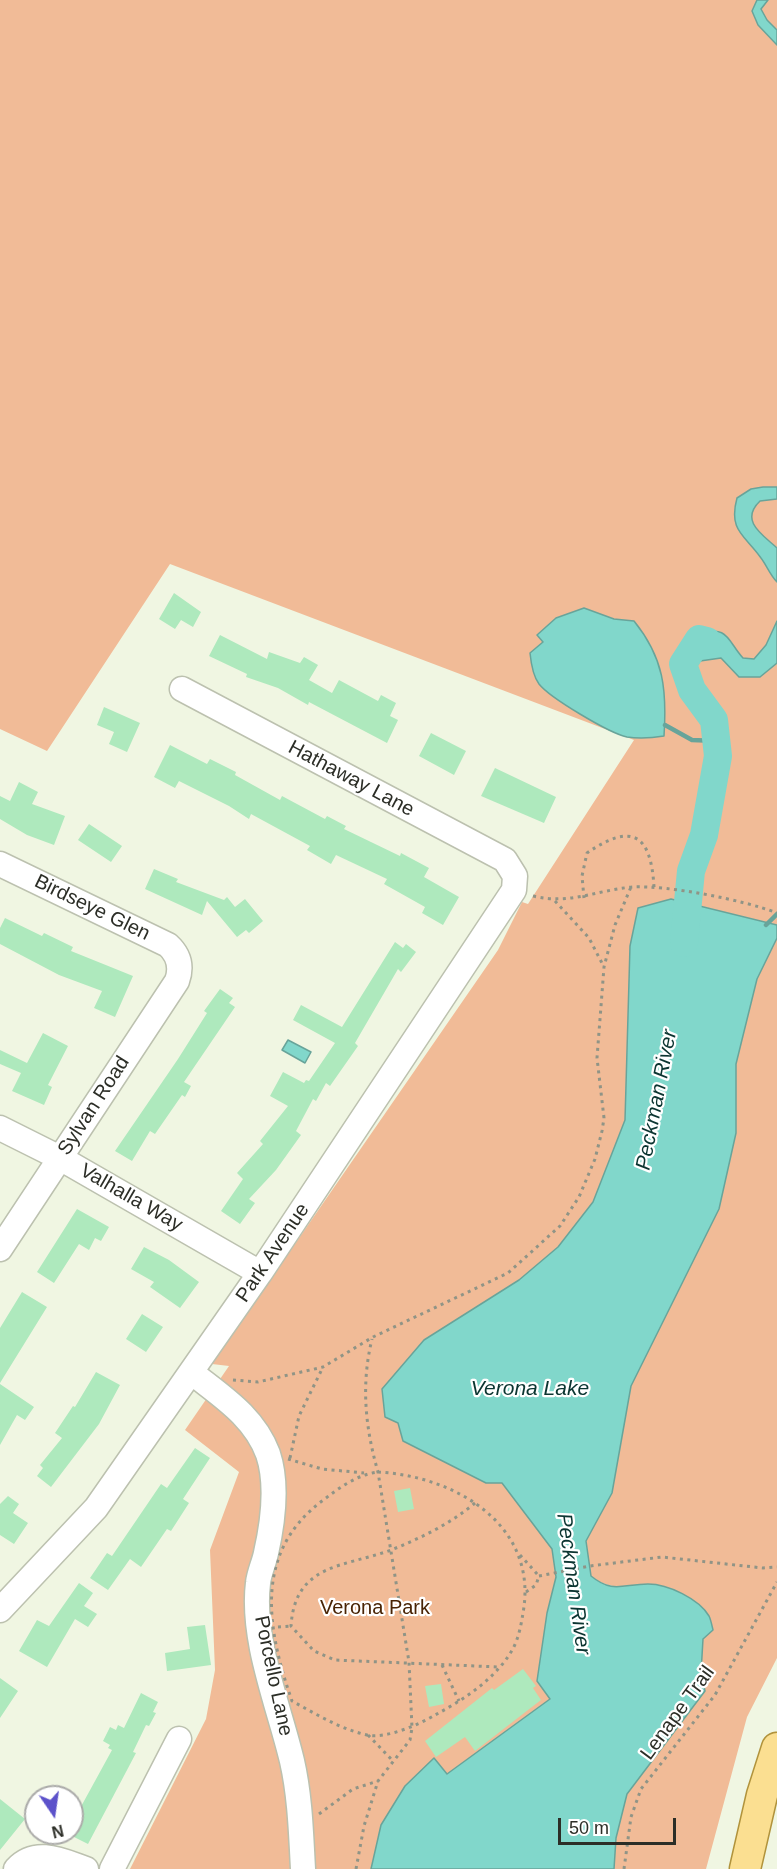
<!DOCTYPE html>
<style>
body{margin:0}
#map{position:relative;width:777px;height:1869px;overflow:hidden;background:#f0f6e2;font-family:Arial,sans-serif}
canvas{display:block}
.north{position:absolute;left:24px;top:1785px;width:60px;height:60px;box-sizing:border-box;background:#fff;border:2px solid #ababa9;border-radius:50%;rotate:167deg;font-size:16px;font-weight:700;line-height:24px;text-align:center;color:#2c2e27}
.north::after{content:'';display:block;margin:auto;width:21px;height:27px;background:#5c52ca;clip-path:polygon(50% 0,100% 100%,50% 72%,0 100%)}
.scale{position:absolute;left:558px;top:1818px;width:118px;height:27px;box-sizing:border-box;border:3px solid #2c2e27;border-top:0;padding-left:8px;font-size:18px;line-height:21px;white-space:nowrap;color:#2c2e27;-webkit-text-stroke:4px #fff;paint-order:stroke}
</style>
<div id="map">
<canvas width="777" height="1869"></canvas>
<div class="north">N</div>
<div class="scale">50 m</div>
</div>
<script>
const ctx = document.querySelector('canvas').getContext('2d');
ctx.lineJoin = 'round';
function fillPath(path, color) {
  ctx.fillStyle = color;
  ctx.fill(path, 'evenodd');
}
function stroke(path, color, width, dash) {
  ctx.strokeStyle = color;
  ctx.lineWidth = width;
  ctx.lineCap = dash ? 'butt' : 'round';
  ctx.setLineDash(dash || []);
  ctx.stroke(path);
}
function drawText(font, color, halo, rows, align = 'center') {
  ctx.font = font + ' Arial,sans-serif';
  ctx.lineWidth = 4.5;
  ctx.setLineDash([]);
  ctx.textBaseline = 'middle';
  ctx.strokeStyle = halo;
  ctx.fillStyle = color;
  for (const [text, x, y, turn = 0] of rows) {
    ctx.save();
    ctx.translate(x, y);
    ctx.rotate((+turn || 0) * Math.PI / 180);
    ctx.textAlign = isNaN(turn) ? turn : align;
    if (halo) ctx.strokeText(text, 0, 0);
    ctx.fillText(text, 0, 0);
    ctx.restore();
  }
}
const green = new Path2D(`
 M0,0H777V925L672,899L630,946L625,1120L593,1202L558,1247L519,1280L398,1423L502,1482L552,1549L556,1577L547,1613L537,1681L551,1699L447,1775L433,1759L405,1786L381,1825L371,1869H130L206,1719L215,1670L210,1550L239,1472L185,1430L229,1366L212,1364L498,950L522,902L528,904L634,740L170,564L47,751L0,729Z
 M777,938V1658L747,1717L706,1869H614L616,1838L627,1794L705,1691L701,1673L703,1638L713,1630L650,1584C627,1587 610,1591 591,1576L586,1541L612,1493L631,1386L672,1299L736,1133V1064L757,979Z`);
const water = new Path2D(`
 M757,0H768L761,9L767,20L777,30V45L758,25L752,11Z
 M763,487H777V499L760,501C739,521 763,535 777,548V582C770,575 767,566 761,558C745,535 728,531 737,498L751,489Z
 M584,608L614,619L634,621C664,658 667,690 664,736C652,738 640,739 627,737C609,733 550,698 539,684C533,676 531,663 530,653L543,642L537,635L556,618Z
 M777,621V663L760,677H739L721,658L679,664V652L686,639C691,635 694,637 699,635C728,623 728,642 743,658L754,659L766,645Z
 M671,899L777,925V938L757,979L736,1064V1133L719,1209L631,1386L612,1493L586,1541L591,1576C613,1594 623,1584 648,1584C668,1584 699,1599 709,1616C711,1620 712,1626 713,1630L703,1639L701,1673L705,1691L627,1794L616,1838L614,1869H371L381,1825L405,1786L434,1758L447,1774L550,1699L537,1681L547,1613L556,1577L552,1549L502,1483H486L403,1441L398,1423L385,1417L382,1389L424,1340L519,1280L558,1247L593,1202L625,1120L630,946L638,908Z
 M288,1040L311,1052L305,1063L282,1050Z`);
const stream = new Path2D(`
 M665,725L692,740L717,741
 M766,925L777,914`);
const river = new Path2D(`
 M684,943L691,871L704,835L718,756L714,720L692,690L683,664L699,639L707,641`);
const building = new Path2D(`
 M174,593L201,612L193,627L181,620L175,629L159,619Z
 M220,635L267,659L269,652L300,663L304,657L318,665L309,680L332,693L339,680L378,701L381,695L396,703L390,716L398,720L387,743L309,702L308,705L278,688L246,677L247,674L209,656Z
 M104,707L140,723L127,752L109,744L114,732L97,725Z
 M431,733L466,751L454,775L419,756Z
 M170,745L207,764L210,759L236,772L235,775L280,800L282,796L325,819L327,816L346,826L344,829L400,856L401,853L429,868L424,877L459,897L443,925L422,913L425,907L384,884L387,879L336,855L331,864L307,850L310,846L251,814L249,819L229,806L179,781L175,788L154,777Z
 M495,768L556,797L544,823L481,796Z
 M19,782L38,792L32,804L65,816L54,845L27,835L0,819V796L10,801Z
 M89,824L122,846L111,862L78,840Z
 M154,869L178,879L176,882L224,900L227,897L235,907L245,899L263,921L249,933L246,930L237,937L207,901L202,915L145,889Z
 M5,918L42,936L44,933L73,947L71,951L133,976L115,1017L94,1008L102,991L59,975L0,944V928Z
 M395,942L403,948L406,944L416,952L401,972L398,969L355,1043L358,1046L330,1086L326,1083L316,1101L313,1099L296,1131L301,1135L276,1170L249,1199L255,1203L240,1224L221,1211L243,1179L237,1173L263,1144L260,1141L288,1106L270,1096L283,1072L304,1083L306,1080L309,1081L335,1043L293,1020L301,1005L342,1027Z
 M220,989L233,998L229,1003L235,1007L184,1082L191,1086L185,1097L182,1095L155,1134L150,1131L132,1161L115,1151L178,1059L207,1013L204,1011Z
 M43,1033L68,1046L48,1085L52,1087L44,1105L12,1091L21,1073L0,1064V1050L27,1063Z
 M77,1209L109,1227L101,1241L95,1238L89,1250L79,1244L54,1283L37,1272Z
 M144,1247L169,1260L199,1282L180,1308L150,1287L154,1282L131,1269Z
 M22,1292L47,1307L0,1383V1328Z
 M142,1314L163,1327L146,1352L126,1339Z
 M96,1372L120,1385L99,1424L51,1487L37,1476L43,1468L40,1465L62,1438L55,1433L73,1406L75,1407Z
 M0,1384L34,1407L25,1420L17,1415L0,1445Z
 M195,1448L210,1458L183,1499L189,1503L171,1531L167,1529L141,1567L130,1559L108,1590L90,1578L107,1553L112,1556L161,1484L167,1488Z
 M410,1488L414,1509L398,1512L394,1491Z
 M8,1496L19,1504L13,1513L28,1523L14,1544L0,1535V1504Z
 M79,1583L93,1593L84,1606L97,1614L88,1627L75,1619L47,1667L19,1651L37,1620L49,1626Z
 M205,1625L211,1665L167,1671L165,1653L190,1649L187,1627Z
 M523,1669L536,1686L533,1688L541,1700L475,1751L465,1737L436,1757L425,1741L492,1688L494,1690Z
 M0,1678L18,1691L0,1718Z
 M441,1684L444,1704L429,1707L425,1686Z
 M141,1693L158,1702L153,1712L156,1713L149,1726L146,1725L133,1752L136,1753L88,1844L72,1836V1823L112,1750L108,1748L110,1745L103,1741L110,1727L116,1730L118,1725L124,1728Z
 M0,1799L25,1819L0,1850Z`);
const path = new Path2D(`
 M533,896C571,905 596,890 633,887C667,885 744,900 777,913
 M584,898L582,876L587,853C632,822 651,834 654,887
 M555,901L589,938L604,967
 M233,1380L258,1382L323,1367L373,1337L508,1273L560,1226L579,1197L595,1159L602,1131L604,1118L597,1058L604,967L615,925L631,887
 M290,1458L299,1416L323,1367
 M288,1459L322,1469L364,1473
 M378,1472C455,1476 539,1525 523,1613C521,1626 518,1641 511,1652C494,1680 463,1700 435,1715C418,1725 386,1739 367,1735C340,1729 316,1714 292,1701C267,1629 253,1553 322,1501C339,1488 356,1475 378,1472Z
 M475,1503C450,1524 421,1538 391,1550C345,1567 295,1563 291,1626L314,1651L335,1660L499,1667
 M520,1555L539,1576
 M539,1576L590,1566L662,1557L763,1568L777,1567
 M526,1592L536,1585L539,1576
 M278,1627L291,1626
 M442,1665L459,1701
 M368,1735L393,1761
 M319,1814L353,1789L378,1781L410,1740L412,1728L409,1662L378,1472C365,1427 361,1384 372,1339
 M356,1869L364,1826L378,1781
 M624,1869L631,1817L641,1789L715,1695L777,1582`);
const minor = new Path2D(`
 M0,864L168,945C179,955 182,967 177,981L0,1249
 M0,1128L60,1158L260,1273
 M191,1372C221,1396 254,1416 268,1454C278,1484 273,1522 266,1553C264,1563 259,1573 258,1583C251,1640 279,1706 292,1761C300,1796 301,1833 303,1869
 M0,1610L96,1508L260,1273L514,890L515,876L505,860L182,689
 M16,1869C36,1847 63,1861 86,1869
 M112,1869L179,1739`);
const major = new Path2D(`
 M745,1869L762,1795L777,1748`);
const streetNames = [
 ["Hathaway Lane",351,779,28],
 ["Birdseye Glen",92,908,26],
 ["Sylvan Road",94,1106,-57],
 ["Valhalla Way",131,1198,30],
 ["Park Avenue",273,1253,-56],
 ["Porcello Lane",273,1676,78],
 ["Lenape Trail",678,1713,-54]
];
const parkNames = [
 ["Verona Park",375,1608]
];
const waterNames = [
 ["Peckman River",657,1100,-79],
 ["Verona Lake",530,1389],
 ["Peckman River",573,1584,82]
];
fillPath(green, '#f1bb97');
fillPath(water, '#81d7cb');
stroke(water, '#68a49a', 1.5);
stroke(stream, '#68a49a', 4.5);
stroke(river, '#81d7cb', 28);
fillPath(building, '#aee9bd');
stroke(minor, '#bcc1af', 27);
stroke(major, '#b1933c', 33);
stroke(path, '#909486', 3, [3, 4.5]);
stroke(minor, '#fff', 24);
stroke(major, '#fbdf91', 30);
drawText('20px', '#2c2e27', '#fff', streetNames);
drawText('20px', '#492405', '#fff', parkNames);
drawText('italic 21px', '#0b3531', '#fff', waterNames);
</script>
